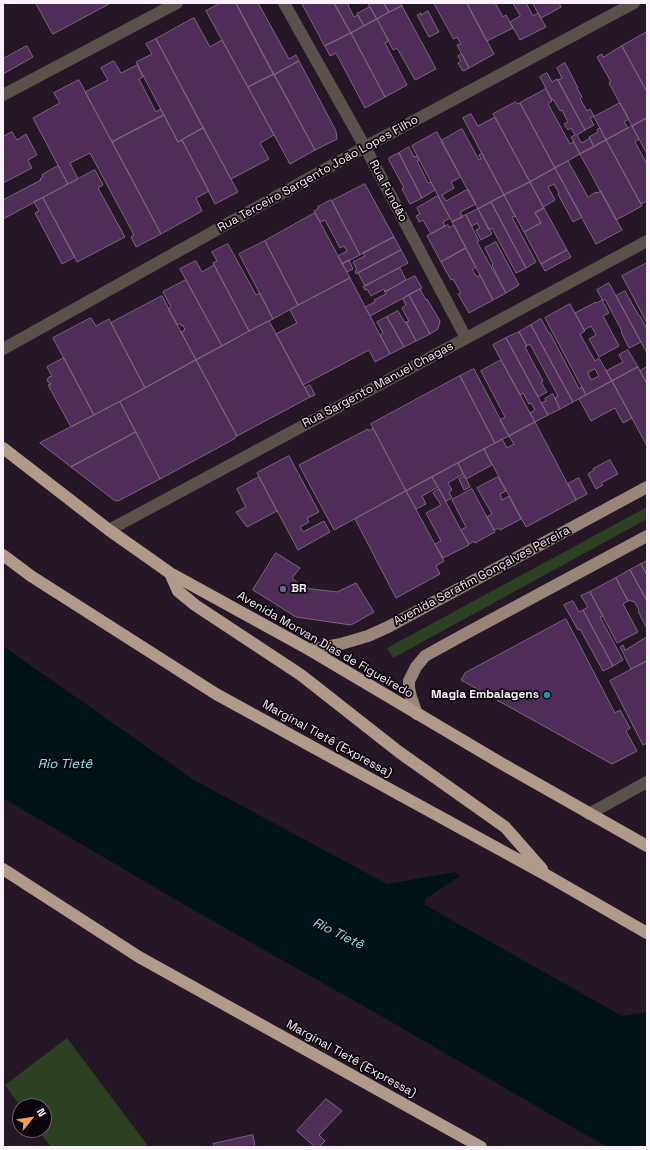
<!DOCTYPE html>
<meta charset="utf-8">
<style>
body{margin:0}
#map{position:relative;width:650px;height:1150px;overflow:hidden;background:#261726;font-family:"Space Grotesk",sans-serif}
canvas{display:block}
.frame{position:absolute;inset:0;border:4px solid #faf0fb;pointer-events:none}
.north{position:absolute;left:12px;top:1098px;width:40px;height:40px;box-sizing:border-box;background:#0b050b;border:1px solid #6b636b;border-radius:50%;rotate:60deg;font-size:11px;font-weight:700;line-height:16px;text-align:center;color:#faf0fb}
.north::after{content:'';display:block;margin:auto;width:14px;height:18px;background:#fc9d52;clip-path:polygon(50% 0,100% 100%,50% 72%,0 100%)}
</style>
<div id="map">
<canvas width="650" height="1150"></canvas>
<div class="frame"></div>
<div class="north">N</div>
</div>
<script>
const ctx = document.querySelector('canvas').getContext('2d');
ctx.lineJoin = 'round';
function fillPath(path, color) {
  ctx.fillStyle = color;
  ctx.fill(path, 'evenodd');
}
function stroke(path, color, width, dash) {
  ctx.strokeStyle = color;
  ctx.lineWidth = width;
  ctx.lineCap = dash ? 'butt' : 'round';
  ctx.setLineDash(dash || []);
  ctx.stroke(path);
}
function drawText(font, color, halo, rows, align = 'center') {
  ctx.font = font + ' "Space Grotesk",sans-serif';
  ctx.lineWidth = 3.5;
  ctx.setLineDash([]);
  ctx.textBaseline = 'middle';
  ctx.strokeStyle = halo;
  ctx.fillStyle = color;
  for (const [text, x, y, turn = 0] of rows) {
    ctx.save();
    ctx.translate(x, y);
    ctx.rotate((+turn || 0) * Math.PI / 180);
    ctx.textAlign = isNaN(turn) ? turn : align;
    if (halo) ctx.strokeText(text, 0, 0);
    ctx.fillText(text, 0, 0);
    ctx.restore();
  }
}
const green = new Path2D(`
 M647,507V519L393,658L387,648Z
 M67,1038L148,1146L147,1147H51L38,1130H44V1106H20L5,1085Z`);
const water = new Path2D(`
 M3,646L194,780L387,884L455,872L460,876L425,899V905L622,1016L647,1012V1147H608L579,1131L376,1013L195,911L3,798Z`);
const building = new Path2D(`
 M36,3H109V4L53,34Z
 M221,3H236L274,74L248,87L206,11Z
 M236,3H258L289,59L296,55L299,61L274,75Z
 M302,3H334L351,33L325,46Z
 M334,3H349V4L348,5L354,17L358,15L364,26L351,33Z
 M368,3H384L389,12L377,19Z
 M384,3H401L402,6L389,12Z
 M434,3H467L494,54L469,68L457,45L461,44L457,37L454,39Z
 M467,3H495L503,17L506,15L513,28L487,41Z
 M513,3H526L533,16L538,13L546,27L520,40L510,22L520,16Z
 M533,3H559L561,7L541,18Z
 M402,6L436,69L415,80L397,48L393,50L377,19Z
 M370,7L377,19L364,26L357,14Z
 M428,11L439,32L429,37L417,15L421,13V15Z
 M194,18L210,47L222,40L274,135L260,143L269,159L231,179L156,39Z
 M377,19L389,41L385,43L407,85L385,97L351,33Z
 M647,32V92L622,46Z
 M351,33L385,97L365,108L336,53L330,56L325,46Z
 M156,39L203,128L178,142L136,62L152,54L146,44Z
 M27,46L33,57L3,74V59Z
 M622,46L647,92V118L632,126L609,83L611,82L597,57L602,54L603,57Z
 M462,54L469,68L463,71L458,63L461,61L458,56Z
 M114,61L121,73L137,65L143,77L139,79L156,112L160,109L164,115L112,142L85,92L108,80L101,68Z
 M299,61L336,131L337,139L315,150L274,75Z
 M565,63L578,88H577L582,97L580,99L587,111L590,109L594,116L590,118L594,125L585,130L558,80L562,78L557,68Z
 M547,73L552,82L557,79L585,130L577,135L579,139L582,143L590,138L594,147L580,154L571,137L575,135L571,128L568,130L564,124L568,122L562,110L560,111L553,99L552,100L540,77Z
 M274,74L315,150L290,164L248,87Z
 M79,80L161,234L136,247L131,237L134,235L90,153L70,163L78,179L68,184L33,118L60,103L54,93Z
 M546,89L552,101L548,104L570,144L574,142L580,154L555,168L520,103Z
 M516,102L518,104L520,103L555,168L530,182L493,114Z
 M620,103L629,119L624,122L628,128L606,140L594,117Z
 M471,114L478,126L495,117L530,182L504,195L463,118Z
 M164,115L178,142L182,140L209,191L196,198L202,211L161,234L112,142Z
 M647,118V154L632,126Z
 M632,126L639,139L635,142L647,164V201L641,204L606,140Z
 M203,128L238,192L215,204L182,140Z
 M600,128L606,140L594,147L589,137L598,132L597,130Z
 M462,129L479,160L481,159L479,155L482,153L504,195L478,209L441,141Z
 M12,132L17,140L26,134L37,155L28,160L32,168L3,183V137Z
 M437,132L461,177L451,182L454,188L442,195L446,201L468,189L476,204L460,212L463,217L452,222L412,146Z
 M606,140L642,206L616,220L580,154Z
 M409,147L414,157L417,156L419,160L417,161L428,183L431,182L435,190L422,198L399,153Z
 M399,153L422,198L410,204L402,189L404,188L389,160V158Z
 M568,161L588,197L596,192L597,193L601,191L622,230L596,244L555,168Z
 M58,166L68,184L3,219V200L41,180L40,179L43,177L42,175Z
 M555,168L582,217L573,222L558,194L559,193L554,184L548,187L555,200L543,207L530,182Z
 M95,170L103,185L98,188L125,237L77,262L43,198Z
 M530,182L544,208L535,213L541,223L524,232L504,195Z
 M365,184L394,237L360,255L332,201Z
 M504,195L515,216L512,217L536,262L526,268L491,202Z
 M438,196L450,218L443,222L445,226L431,234L423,220L419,222L416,216L420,214L417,208Z
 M43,198L75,257L62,264L35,213L39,211L34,202Z
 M331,200L360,255L342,264L338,256L347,251L344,246L340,248L325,220L320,222L314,211L319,208L318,207Z
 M491,202L526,268L516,273L492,228L489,230L478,209Z
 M544,208L567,250L541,264L524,232L541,223L535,213Z
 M478,209L492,234L481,240L476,230L480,228L477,223L472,226L466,215Z
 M315,213L350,278L298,305L265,241Z
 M466,215L479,241L477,242L506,293L493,300L452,222Z
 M448,225L449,228L454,225L466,248L441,262L427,236Z
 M394,237L401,250L356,274L355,271L357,270L353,262L365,256L363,253Z
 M265,241L298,305L273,319L239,254Z
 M496,242L519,285L506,293L492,265L493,264L485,248Z
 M228,244L256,295L260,293L273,319L249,331L213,263L217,261L212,252Z
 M466,248L476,267L472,270L477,277L480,275L493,300L469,313L458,294L461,293L453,279L451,280L441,262Z
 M401,250L408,263L365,286L358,273Z
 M567,250L571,257L545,271L541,264Z
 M349,260L353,269L347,272L342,264Z
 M196,261L202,272L214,265L249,331L222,346L180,269Z
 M647,263V323L622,276Z
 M400,268L406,280L385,292L384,289L371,296L367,289L365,290L363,287Z
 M415,276L422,288L370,316L365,307L375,302L374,300L386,294L385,292Z
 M350,278L390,354L375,362L369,350L303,385L276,334L297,323L290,310Z
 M186,280L222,346L196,360L181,332L185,330L183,325L181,326L180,323L177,325L168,309L171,307L163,292Z
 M609,283L641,342L629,348L621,332L622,331L605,299L603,301L597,290Z
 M420,289L426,300L427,299L440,321L438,329L430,334L409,295Z
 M625,291L639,316H640L647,329V353L616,296Z
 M409,295L430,334L416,341L406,322L409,321L402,308L406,305L403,299Z
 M162,296L196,360L145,388L111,323Z
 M602,300L609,313L603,316L619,346L599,357L589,339L596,335L591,326L584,330L575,313L596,302L597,303Z
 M570,304L584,330L585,331L580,334L595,361L599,358L612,381L586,395L545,318ZM595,369L599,376L591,380L588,373Z
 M398,311L405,323L406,322L416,341L404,347L387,317Z
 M387,317L404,347L390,354L380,335L383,333L377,322Z
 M91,318L96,326L109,319L145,388L94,415L53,338Z
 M541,319L549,333H550L579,389L582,387L586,395L573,402L531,325Z
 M269,321L310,397L237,436L196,360Z
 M531,325L573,402L560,409L555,398L558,396L530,344L527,346L519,332Z
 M519,332L527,346L525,347L543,381L541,382L547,392L538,397L506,338Z
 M506,338L548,415L535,422L530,413L535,410L531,403L529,404L523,393L520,395L493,345Z
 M628,350L638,367L612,381L606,371L623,362L619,355Z
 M64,358L94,415L71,427L48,385L51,384L48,382L47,380L49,377L52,376L47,367Z
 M196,360L237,436L234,439L160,479L120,402Z
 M501,360L535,422L509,436L500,420L505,417L481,371Z
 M638,367L647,384V446L612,381Z
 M647,367V384L640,371Z
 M474,369L509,436L495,443L460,376Z
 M460,376L495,443L406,491L371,424Z
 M612,381L632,418L623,423L615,408L591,421L579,399Z
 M310,385L315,395L310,397L305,388Z
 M553,394L560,409L548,415L541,403L546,401L545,399Z
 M120,402L136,432L71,467L40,443Z
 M535,422L576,500L526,527L484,449L502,439L507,448L514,444L509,436Z
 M373,428L406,491L334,530L299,465L368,429L369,431Z
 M136,432L160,479L118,501L114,500L71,467Z
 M484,449L492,465L466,479L458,463Z
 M289,456L319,512L307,518L309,522L300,527L303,532L324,521L330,532L298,550L257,473Z
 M610,460L618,474L601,483L603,485L596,489L588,474L594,470L593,469Z
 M458,463L463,474L448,483L452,490L449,492L452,498L446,501L432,477Z
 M465,476L470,487L464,490L459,479Z
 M259,477L277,511L247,527L236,512L246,507L237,489Z
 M432,477L438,487L422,496L426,504L416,509L406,491Z
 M498,477L506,491L500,494L502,500L509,496L521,519L500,530L499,528L494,530L487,517L492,514L477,488Z
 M579,478L587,494L576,500L568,484Z
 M439,489L469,545L443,558L435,544L441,541L426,513L441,505L433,493Z
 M472,489L495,532L475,543L474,541L469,544L461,530L466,527L452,500Z
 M406,491L444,561L436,566L440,574L396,598L355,519Z
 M276,553L300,568L292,578L304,588L337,592L356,583L374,612L351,625L296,617L253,590Z
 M647,561V575L641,564Z
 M641,564L647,575V601L630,570Z
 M630,570L647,601V629L638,611L639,610L634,601L632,602L631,600L628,601L616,578Z
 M616,578L628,601L623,604L638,632L617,643L590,592Z
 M590,592L603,616L600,617L623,660L613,666L583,610L588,607L581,596Z
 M573,601L579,612L583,610L613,666L603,671L580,629L578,630L564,605Z
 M566,619L615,713L620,710L630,728L626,731L637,751L612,764L461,680L465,673Z
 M647,637V661L631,669L620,647L623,645L625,650Z
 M647,661V743L643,745L610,681Z
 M326,1099L333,1104L342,1111L319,1135L325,1141L319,1147H315L297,1131Z
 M253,1135L255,1147H214L213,1144Z`);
const minor = new Path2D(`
 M284,3L365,147L466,338
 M3,95L177,3
 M3,349L365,147L634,3
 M109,530L647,241
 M589,814L647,782`);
const major = new Path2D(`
 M310,650L341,644L368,636L388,627L647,487
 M417,714L411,697L409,688V681L416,667L425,656L463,635L647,536`);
const highway = new Path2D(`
 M3,448L109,530L170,573L310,650L499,762L647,846
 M3,555L31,576L216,694L548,876L647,933
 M170,573L178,591L195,605L301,675L399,752L505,827L542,869
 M3,869L139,957L481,1147`);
const markers = [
 [283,589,4,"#5c6f8a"],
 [547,695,4,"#0f9aa8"]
];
const streetNames = [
 ["Rua Terceiro Sargento João Lopes Filho",318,174,-29],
 ["Rua Fundão",388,191,62],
 ["Rua Sargento Manuel Chagas",378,385,-28],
 ["Avenida Serafim Gonçalves Pereira",482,576,-28],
 ["Avenida Morvan Dias de Figueiredo",325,645,30],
 ["Marginal Tietê (Expressa)",327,739,29],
 ["Marginal Tietê (Expressa)",351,1059,29]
];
const poiNames = [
 ["BR",291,589],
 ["Magia Embalagens",539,695,"right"]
];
const waterNames = [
 ["Rio Tietê",65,764],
 ["Rio Tietê",338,934,26]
];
fillPath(green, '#2b4122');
fillPath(water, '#001317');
fillPath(building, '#502c59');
stroke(building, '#79687c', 1);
stroke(minor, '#5a514a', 12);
stroke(major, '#988577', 12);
stroke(highway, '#b19a89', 12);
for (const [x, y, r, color] of markers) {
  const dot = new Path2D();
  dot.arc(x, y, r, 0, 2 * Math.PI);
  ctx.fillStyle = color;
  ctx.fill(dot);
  stroke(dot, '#0b050b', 1.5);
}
drawText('12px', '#faf0fb', '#0b050b', streetNames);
drawText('bold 12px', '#faf0fb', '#0b050b', poiNames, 'left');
drawText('italic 13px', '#8aeaf9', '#0b050b', waterNames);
</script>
